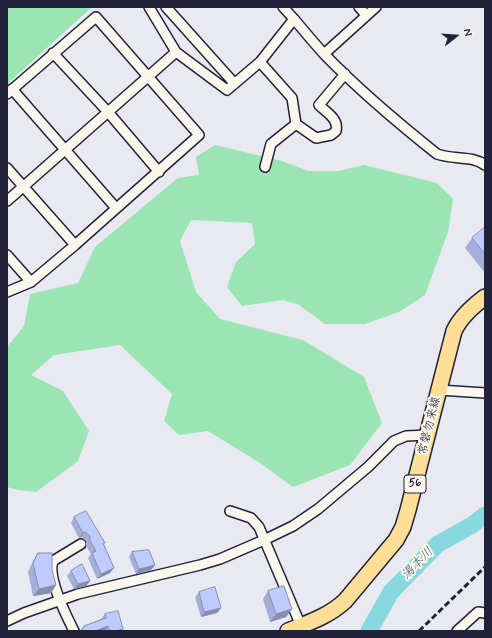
<!DOCTYPE html>
<meta charset="utf-8">
<style>
body{margin:0}
#map{position:relative;width:492px;height:638px;overflow:hidden;background:#e9eaf1;font-family:Mynerve,sans-serif}
canvas{display:block}
.frame{position:absolute;inset:0;border:8px solid #22223b;pointer-events:none}
.north{position:absolute;left:436px;top:16px;width:40px;height:40px;-webkit-text-stroke:3px #fbf7ec;paint-order:stroke;rotate:73deg;font-size:11px;font-weight:700;line-height:16px;text-align:center;color:#22223b}
.north::after{content:'';display:block;margin:auto;width:14px;height:18px;background:#22223b;clip-path:polygon(50% 0,100% 100%,50% 72%,0 100%)}
</style>
<div id="map">
<canvas width="492" height="638"></canvas>
<div class="frame"></div>
<div class="north">N</div>
</div>
<script>
const ctx = document.querySelector('canvas').getContext('2d');
ctx.lineJoin = 'round';
function fillPath(path, color) {
  ctx.fillStyle = color;
  ctx.fill(path, 'evenodd');
}
function stroke(path, color, width, dash) {
  ctx.strokeStyle = color;
  ctx.lineWidth = width;
  ctx.lineCap = dash ? 'butt' : 'round';
  ctx.setLineDash(dash || []);
  ctx.stroke(path);
}
function drawText(font, color, halo, rows, align = 'center') {
  ctx.font = font + ' Mynerve,"Klee One",sans-serif';
  ctx.lineWidth = 4;
  ctx.setLineDash([]);
  ctx.textBaseline = 'middle';
  ctx.strokeStyle = halo;
  ctx.fillStyle = color;
  for (const [text, x, y, turn = 0] of rows) {
    ctx.save();
    ctx.translate(x, y);
    ctx.rotate((+turn || 0) * Math.PI / 180);
    ctx.textAlign = isNaN(turn) ? turn : align;
    if (halo) ctx.strokeText(text, 0, 0);
    ctx.fillText(text, 0, 0);
    ctx.restore();
  }
}
const green = new Path2D(`
 M7,7H92L7,84Z
 M215,145L282,161L309,171H339L364,165L437,183L453,199L448,232L425,295L399,312L365,324H325L299,305L283,300L242,306L227,287L236,262L255,244L252,223L191,220L180,241L196,292L220,319L303,340L364,377L382,423L350,465L293,487L260,463L208,431L179,435L164,421L172,394L120,345L54,355L31,375L63,391L89,431L78,461L36,492L18,490L7,487V347L24,326L30,294L78,283L95,247L178,178L199,175L196,157Z`);
const river = new Path2D(`
 M369,631L391,592L438,544L472,525L485,515`);
const street = new Path2D(`
 M149,7L176,52L227,90L260,62L294,19L283,7
 M166,7L234,83
 M359,7L366,15
 M294,19C304,31 314,43 324,54C359,90 398,123 437,154C453,160 471,155 485,165
 M53,53L108,112L159,172
 M324,54L376,7
 M260,62L292,98L296,124L271,144L265,167
 M12,89L116,208
 M7,94L96,17L199,135L75,245L31,282L7,292
 M296,124L316,138L331,135L336,131C339,119 327,113 319,105L345,74
 M7,168L75,245
 M7,201L176,52
 M7,255L31,282
 M439,390L485,393
 M230,511L251,518L259,527L301,626
 M7,621L24,613L78,594L200,565L220,559L264,540L293,526L318,509L368,467L394,441L406,436L428,435
 M74,631C66,615 47,578 53,561L81,544
 M457,631L478,612L485,613`);
const primary = new Path2D(`
 M288,631C308,623 329,616 345,601L396,540L403,527L408,510L454,331C460,318 473,306 485,297`);
const rail = new Path2D(`
 M419,631L485,567`);
const wall = new Path2D(`
 M485,227V273L465,248L472,238Z
 M74,517L104,544L110,573L97,579L88,558L91,554L86,546V541L81,537L79,538L71,523Z
 M132,552L155,565L151,570L136,574L129,557Z
 M38,553L52,570L56,585L51,593L33,596L28,572L33,561Z
 M71,571L90,581L86,586L74,589L67,576Z
 M268,591L292,609L286,617L270,622L263,599Z
 M199,592L221,608L217,613L201,617L195,597Z
 M105,614L123,629L121,631H80L84,626L101,619Z`);
const shadedWall = new Path2D(`
 M85,532L81,537L79,538L83,533Z
 M155,565L151,570L136,574L139,569Z
 M114,568L110,573L97,579L101,574Z
 M90,581L86,586L74,589L78,584Z
 M56,585L51,593L33,596L39,589Z
 M221,608L217,613L201,617L204,612Z
 M292,609L286,617L270,622L276,614Z
 M108,626L105,631H95Z`);
const building = new Path2D(`
 M485,227V254L472,238Z
 M86,511L105,543H103L114,568L101,574L92,553L96,551L90,541V536L85,532L83,533L74,517Z
 M149,550L155,565L139,569L132,552Z
 M38,553H52V570L56,585L39,589L33,564Z
 M82,564L90,581L78,584L71,571Z
 M284,586L292,609L276,614L268,591Z
 M215,587L221,608L204,612L199,592Z
 M118,611L123,629L116,631H110L108,626L95,631H82V630L84,626L106,618L105,614Z`);
const shields = [
 [415,484,22]
];
const shieldNames = [
 ["56",415,484]
];
const streetNames = [
 ["常磐勿来線",430,426,-76]
];
const waterNames = [
 ["湯本川",418,564,-45]
];
fillPath(green, '#9be4b3');
stroke(river, '#87d9df', 17);
stroke(street, '#22223b', 12);
stroke(primary, '#22223b', 18);
stroke(street, '#fbf7ec', 9);
stroke(primary, '#fcde96', 15);
stroke(rail, '#22223b', 3, [6, 3]);
fillPath(wall, '#a4afd9');
fillPath(shadedWall, '#868eb0');
fillPath(building, '#bfcbfc');
stroke(building, '#868eb0', 1);
for (const [x, y, w] of shields) {
  const box = new Path2D();
  box.roundRect(x - w / 2, y - 9, w, 18, 3);
  ctx.fillStyle = '#fbf7ec';
  ctx.fill(box);
  stroke(box, '#22223b', 1);
}
drawText('bold 11px', '#22223b', null, shieldNames);
drawText('12px', '#22223b', '#fbf7ec', streetNames);
drawText('italic 13px', '#40596c', '#fbf7ec', waterNames);
</script>
